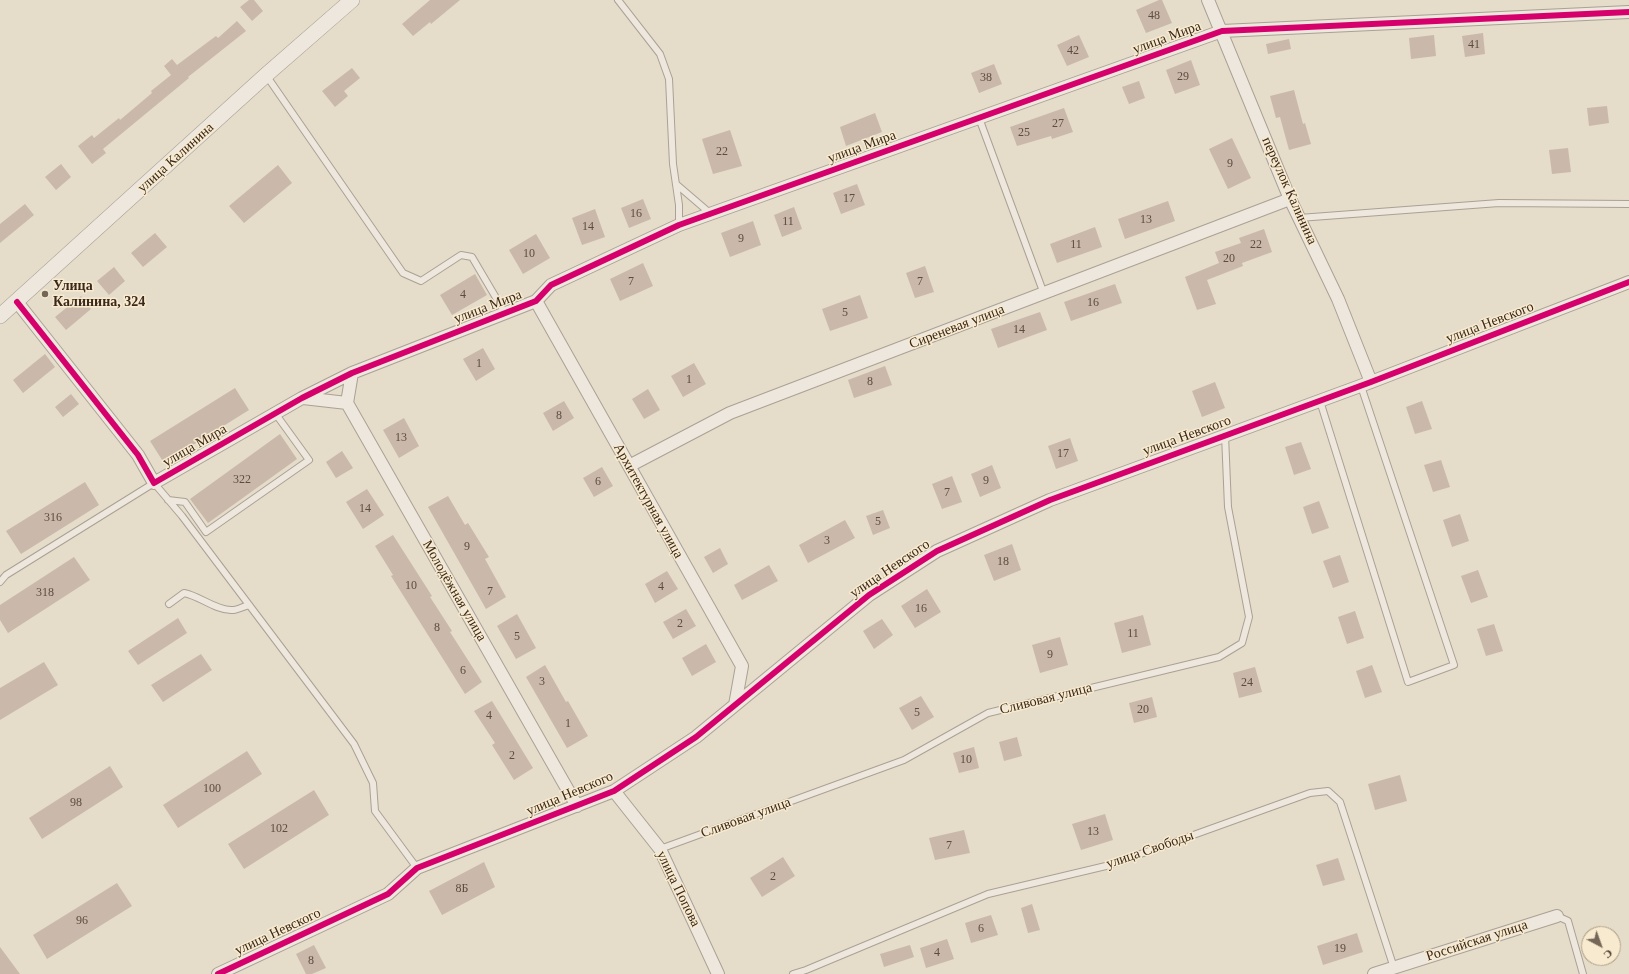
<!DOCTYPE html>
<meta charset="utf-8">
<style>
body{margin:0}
#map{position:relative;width:1629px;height:974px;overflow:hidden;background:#e5dcca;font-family:"Times New Roman",serif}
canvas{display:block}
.north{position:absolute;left:1581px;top:926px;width:40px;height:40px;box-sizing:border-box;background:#f8eace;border:1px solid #ac9c86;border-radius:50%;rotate:139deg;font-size:11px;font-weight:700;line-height:16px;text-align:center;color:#39281b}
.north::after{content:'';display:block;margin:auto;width:14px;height:18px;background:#756758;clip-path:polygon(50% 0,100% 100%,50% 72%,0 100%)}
</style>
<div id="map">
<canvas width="1629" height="974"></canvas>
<div class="north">С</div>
</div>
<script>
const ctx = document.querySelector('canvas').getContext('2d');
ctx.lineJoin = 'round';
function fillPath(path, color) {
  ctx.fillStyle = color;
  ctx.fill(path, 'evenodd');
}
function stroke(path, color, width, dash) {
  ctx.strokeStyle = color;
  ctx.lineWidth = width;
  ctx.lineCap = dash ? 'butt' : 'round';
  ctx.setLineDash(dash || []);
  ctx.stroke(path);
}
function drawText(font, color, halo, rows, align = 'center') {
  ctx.font = font + ' "Times New Roman",serif';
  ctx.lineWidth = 3;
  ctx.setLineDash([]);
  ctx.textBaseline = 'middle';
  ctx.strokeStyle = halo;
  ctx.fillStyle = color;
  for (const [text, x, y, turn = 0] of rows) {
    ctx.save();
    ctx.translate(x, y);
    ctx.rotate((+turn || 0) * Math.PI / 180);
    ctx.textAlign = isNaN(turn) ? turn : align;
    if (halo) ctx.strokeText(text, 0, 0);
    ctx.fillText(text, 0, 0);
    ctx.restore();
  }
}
const building = new Path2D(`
 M249,0H254L263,11L252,21L240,7Z
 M430,0H460L431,24L430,22L413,36L402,24Z
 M1159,0H1162L1172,23L1146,33L1136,10Z
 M237,21L246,31L188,77L189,78L103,149L106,153L92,164L78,146L92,135L94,138L119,118L120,120L152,93L151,91L171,75L164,66L172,59L177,65L216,36L218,38Z
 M1483,33L1485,54L1465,57L1462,36Z
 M1079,35L1089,57L1067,66L1057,45Z
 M1434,35L1436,56L1411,59L1409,38Z
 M1289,39L1291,49L1268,54L1266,44Z
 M1191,60L1200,85L1175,94L1166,70Z
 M994,64L1002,84L979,93L971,73Z
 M352,68L360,78L344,91L348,96L335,107L322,91Z
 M1139,81L1145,98L1129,104L1122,87Z
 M1294,90L1303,124L1305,123L1311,144L1289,150L1280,117L1276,118L1270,96Z
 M1607,106L1609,123L1589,126L1587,108Z
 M1064,108L1073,132L1052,139L1051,136L1017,146L1010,127Z
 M875,113L882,132L846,146L840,127Z
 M730,130L742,166L713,174L702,139Z
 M1232,138L1251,178L1228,189L1209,149Z
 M1568,148L1571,172L1552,174L1549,150Z
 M61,164L71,177L56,190L45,177Z
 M278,165L292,183L244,223L229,206Z
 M857,184L865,205L841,214L833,193Z
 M643,199L651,219L629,228L621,208Z
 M1168,201L1175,221L1125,239L1118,219Z
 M25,204L34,215L0,243V224Z
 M794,207L802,229L782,237L774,215Z
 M595,209L605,237L582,245L572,218Z
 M753,221L761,245L730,257L721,233Z
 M1095,227L1102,247L1057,263L1050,244Z
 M1264,229L1272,252L1242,263L1243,266L1207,280L1216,304L1197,310L1185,277L1219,263L1215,252L1241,243L1239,238Z
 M155,233L167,247L143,267L131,253Z
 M536,234L550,258L523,274L509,250Z
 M643,263L653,286L620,301L610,279Z
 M925,266L934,292L915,298L906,273Z
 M114,267L125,281L109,295L97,281Z
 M475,274L487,295L452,315L440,295Z
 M1115,284L1122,303L1071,321L1064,302Z
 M860,295L868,318L830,331L822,309Z
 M81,296L91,309L66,330L55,317Z
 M1040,312L1047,330L998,348L991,329Z
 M483,348L495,369L476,381L463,359Z
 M45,354L55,367L23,393L13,380Z
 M694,363L706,384L683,397L671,376Z
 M885,366L892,385L854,398L848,380Z
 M1215,382L1225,408L1202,417L1192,391Z
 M235,388L249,410L164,463L150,441Z
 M648,389L660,410L644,419L632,399Z
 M71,394L79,404L63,417L55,407Z
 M564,401L574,418L553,431L543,413Z
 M1422,401L1432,429L1415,434L1406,407Z
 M404,418L419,446L399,458L383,430Z
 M280,434L297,459L208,523L190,499Z
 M1070,438L1078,461L1056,469L1048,446Z
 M1301,442L1311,469L1294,475L1285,447Z
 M342,451L353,468L336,478L326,462Z
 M1441,460L1450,487L1433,492L1424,465Z
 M992,465L1001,488L980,497L971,474Z
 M602,467L613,486L594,497L583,478Z
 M952,476L962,502L942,509L932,484Z
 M85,482L99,505L21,554L6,531Z
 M367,489L384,515L363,529L346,502Z
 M448,496L465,525L468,523L489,557L485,559L506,597L486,609L428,507Z
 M1319,501L1329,528L1312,534L1303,507Z
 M883,510L890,528L873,535L866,516Z
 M1460,514L1469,541L1452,547L1443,520Z
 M845,520L855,538L808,563L799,545Z
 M393,535L432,596L430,597L452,631L450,632L482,682L465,694L391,576L393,575L375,546Z
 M1012,544L1021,570L994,581L984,555Z
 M720,548L728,564L713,573L704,557Z
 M1340,555L1349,582L1333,588L1323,561Z
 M74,557L90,580L8,633L0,620V605Z
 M769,565L778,581L742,600L734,585Z
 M1478,570L1488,597L1471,603L1461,576Z
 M667,571L678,589L655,603L645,584Z
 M927,589L941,612L915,628L901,606Z
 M686,609L696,626L673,639L663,622Z
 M1355,611L1364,638L1347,644L1338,617Z
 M517,614L536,648L516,659L497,626Z
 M1143,615L1151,645L1122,653L1114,623Z
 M178,618L187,633L138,665L128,651Z
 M882,619L893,635L874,649L863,631Z
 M1494,624L1503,651L1486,656L1477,629Z
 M1060,637L1068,665L1040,673L1032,645Z
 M706,644L716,662L692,676L682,658Z
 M201,654L212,670L163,702L151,685Z
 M44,662L58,685L0,720V688Z
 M545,665L566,702L568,701L588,736L567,748L526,677Z
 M1372,665L1382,692L1365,698L1356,671Z
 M1255,667L1262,692L1239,698L1233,673Z
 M921,696L934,717L912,730L899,708Z
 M1152,697L1157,717L1134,723L1129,703Z
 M492,701L533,768L514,780L492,745L495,743L474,711Z
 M1017,737L1022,756L1004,761L999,742Z
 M974,747L979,768L959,773L953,753Z
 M247,751L262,774L178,828L163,805Z
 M110,766L123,787L42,839L29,818Z
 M1400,775L1407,801L1375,810L1368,784Z
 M314,790L329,815L244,869L228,844Z
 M1105,814L1113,840L1081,850L1072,824Z
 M964,830L970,853L935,860L929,838Z
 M783,857L795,876L762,897L750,878Z
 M1338,858L1345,880L1323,886L1316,865Z
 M484,862L495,887L442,915L429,891Z
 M117,883L132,906L47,959L33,935Z
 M1032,904L1040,930L1028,933L1021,908Z
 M991,915L998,935L971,943L965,923Z
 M1357,933L1363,952L1323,965L1317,946Z
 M947,939L954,959L926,968L920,948Z
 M314,945L326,968L312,974H306L296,954Z
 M910,945L914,957L884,967L880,954Z
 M0,947L20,974H0Z`);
const service = new Path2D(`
 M618,0L660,54L669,79L673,164L679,205V225
 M266,75L403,273L421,281L461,255L472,257L505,313
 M979,118L1044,294
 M676,184L711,214
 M1299,218L1499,203L1629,204
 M1320,401L1408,682L1454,665L1361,386
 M168,500L185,502L206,532L309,460L275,413
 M0,582L6,575L154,483L182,516L354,744L373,783L375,811L417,868
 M169,604L184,593C200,596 215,610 231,610C236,611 244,606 249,605
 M660,849L904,760L988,713L1219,657L1242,643L1249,617L1228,507L1225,435
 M1557,916L1568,921L1583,974
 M793,974L806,970L988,894L1110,865L1310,793L1328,791L1340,802L1394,968`);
const minor = new Path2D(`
 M1208,0L1290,199L1338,299L1371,382
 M536,301L742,666L735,705
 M17,302L138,455L154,483L302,398L352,373L536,301L551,285L679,225L1222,31L1629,12
 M352,373L347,403L577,806
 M303,398L347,403
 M629,466L730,413L1290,199
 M614,791L660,849L718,974
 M218,974L388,894L417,868L614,791L696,737L869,595L937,551L1050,500L1371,382L1629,282
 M1374,974L1557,916`);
const tertiary = new Path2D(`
 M0,316L266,75L352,0`);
const cycleway = new Path2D(`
 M17,302L138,455L154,483L302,398L352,373L536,301L551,285L679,225L1222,31L1629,12
 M218,974L388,894L417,868L614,791L696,737L869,595L937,551L1050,500L1371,382L1629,282`);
const markers = [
 [45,294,4,"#756758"]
];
const numberNames = [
 ["48",1154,16],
 ["41",1474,45],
 ["42",1073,51],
 ["29",1183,77],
 ["38",986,78],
 ["27",1058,124],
 ["25",1024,133],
 ["22",722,152],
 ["9",1230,164],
 ["17",849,199],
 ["16",636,214],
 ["13",1146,220],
 ["11",788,222],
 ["14",588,227],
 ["9",741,239],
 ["11",1076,245],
 ["22",1256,245],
 ["10",529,254],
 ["20",1229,259],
 ["7",631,282],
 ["7",920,282],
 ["4",463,295],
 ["16",1093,303],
 ["5",845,313],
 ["14",1019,330],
 ["1",479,364],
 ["1",689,380],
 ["8",870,382],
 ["8",559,416],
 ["13",401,438],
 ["17",1063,454],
 ["322",242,480],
 ["9",986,481],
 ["6",598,482],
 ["7",947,493],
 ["14",365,509],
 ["316",53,518],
 ["5",878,522],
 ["3",827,541],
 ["9",467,547],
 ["18",1003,562],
 ["10",411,586],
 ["4",661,587],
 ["7",490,592],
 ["318",45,593],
 ["16",921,609],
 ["2",680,624],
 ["8",437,628],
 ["11",1133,634],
 ["5",517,637],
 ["9",1050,655],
 ["6",463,671],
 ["3",542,682],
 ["24",1247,683],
 ["20",1143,710],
 ["5",917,713],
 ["4",489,716],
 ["1",568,724],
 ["2",512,756],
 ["10",966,760],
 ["100",212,789],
 ["98",76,803],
 ["102",279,829],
 ["13",1093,832],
 ["7",949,846],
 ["2",773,877],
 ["8Б",462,889],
 ["96",82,921],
 ["6",981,929],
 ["19",1340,949],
 ["4",937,953],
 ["8",311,961]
];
const streetNames = [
 ["улица Мира",1167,38,-20],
 ["улица Мира",862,147,-20],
 ["улица Калинина",176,158,-42],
 ["переулок Калинина",1289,191,66],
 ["улица Мира",488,307,-21],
 ["улица Невского",1490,323,-21],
 ["Сиреневая улица",957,327,-21],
 ["улица Невского",1187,436,-20],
 ["улица Мира",195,446,-30],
 ["Архитектурная улица",648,501,61],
 ["улица Невского",890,569,-34],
 ["Молодёжная улица",454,591,60],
 ["Сливовая улица",1046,699,-14],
 ["улица Невского",570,794,-23],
 ["Сливовая улица",746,818,-20],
 ["улица Свободы",1150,850,-19],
 ["улица Попова",678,889,64],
 ["улица Невского",278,932,-25],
 ["Российская улица",1477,941,-18]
];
const poiNames = [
 ["Улица",53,286],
 ["Калинина, 324",53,302]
];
fillPath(building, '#cab9ab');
stroke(service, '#aaa194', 8);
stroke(minor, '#aaa194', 14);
stroke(tertiary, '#aaa194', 16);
stroke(service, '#ede7dd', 6);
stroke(minor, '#ede7dd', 12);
stroke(tertiary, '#ede7dd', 15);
stroke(cycleway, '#d6006c', 6);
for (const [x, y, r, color] of markers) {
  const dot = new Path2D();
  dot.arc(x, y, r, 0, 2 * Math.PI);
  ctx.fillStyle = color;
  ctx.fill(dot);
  stroke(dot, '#f8eace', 1.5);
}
drawText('12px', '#5d4c3f', null, numberNames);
drawText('14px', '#39281b', '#f8eace', streetNames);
drawText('bold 14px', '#39281b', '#f8eace', poiNames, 'left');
</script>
